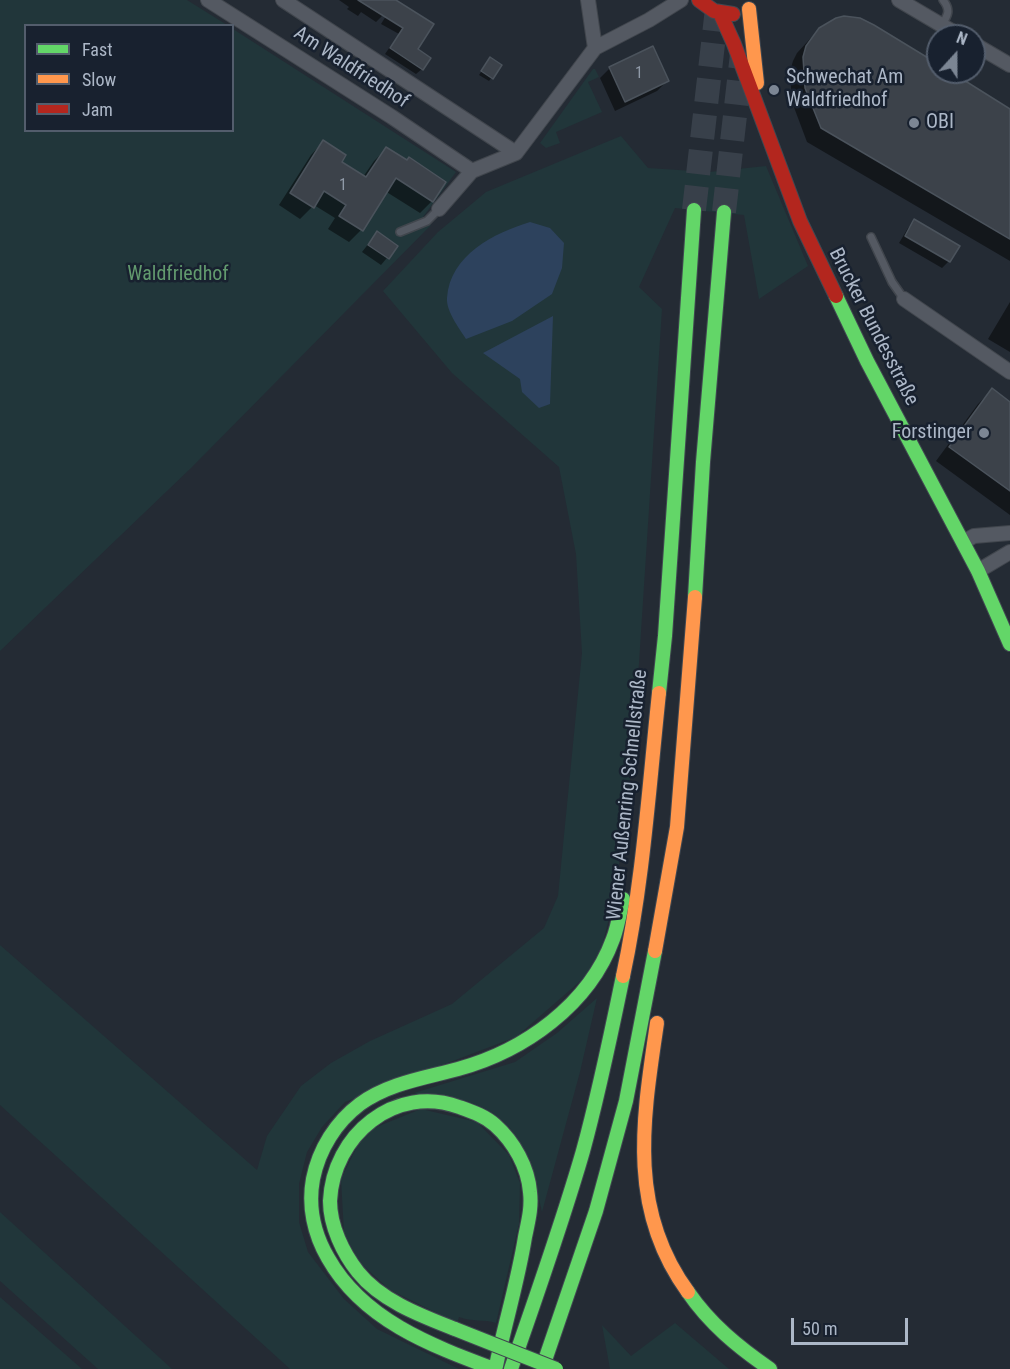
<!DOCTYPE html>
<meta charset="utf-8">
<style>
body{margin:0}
#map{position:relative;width:1010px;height:1369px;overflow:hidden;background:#242b34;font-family:"Roboto Condensed",sans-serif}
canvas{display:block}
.legend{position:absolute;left:24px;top:24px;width:210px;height:108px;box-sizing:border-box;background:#18212f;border:2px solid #535d6c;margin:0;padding:8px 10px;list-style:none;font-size:18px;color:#acb7c7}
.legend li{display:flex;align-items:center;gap:12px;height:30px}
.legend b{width:30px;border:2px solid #535d6c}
.north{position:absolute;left:926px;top:24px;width:60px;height:60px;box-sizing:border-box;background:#18212f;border:2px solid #535d6c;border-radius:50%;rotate:21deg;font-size:16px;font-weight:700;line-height:24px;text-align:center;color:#acb7c7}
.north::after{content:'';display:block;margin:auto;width:21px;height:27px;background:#7c8694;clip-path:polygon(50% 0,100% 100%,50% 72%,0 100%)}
.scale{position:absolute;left:791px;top:1318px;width:117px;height:27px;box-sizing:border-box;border:3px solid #acb7c7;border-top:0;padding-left:8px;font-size:18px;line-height:21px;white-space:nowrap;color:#acb7c7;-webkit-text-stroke:4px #18212f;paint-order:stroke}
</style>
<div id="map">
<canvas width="1010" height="1369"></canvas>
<ul class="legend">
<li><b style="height:8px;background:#63d668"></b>Fast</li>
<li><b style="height:8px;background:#ff974d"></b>Slow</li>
<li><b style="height:8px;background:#b3261e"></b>Jam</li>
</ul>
<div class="north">N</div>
<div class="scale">50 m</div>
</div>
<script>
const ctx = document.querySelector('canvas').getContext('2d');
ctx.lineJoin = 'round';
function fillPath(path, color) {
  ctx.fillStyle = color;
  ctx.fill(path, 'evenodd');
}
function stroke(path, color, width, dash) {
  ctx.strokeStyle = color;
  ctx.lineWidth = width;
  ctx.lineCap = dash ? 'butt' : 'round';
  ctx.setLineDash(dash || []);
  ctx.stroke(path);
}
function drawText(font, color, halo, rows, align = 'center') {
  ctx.font = font + ' "Roboto Condensed",sans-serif';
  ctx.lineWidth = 5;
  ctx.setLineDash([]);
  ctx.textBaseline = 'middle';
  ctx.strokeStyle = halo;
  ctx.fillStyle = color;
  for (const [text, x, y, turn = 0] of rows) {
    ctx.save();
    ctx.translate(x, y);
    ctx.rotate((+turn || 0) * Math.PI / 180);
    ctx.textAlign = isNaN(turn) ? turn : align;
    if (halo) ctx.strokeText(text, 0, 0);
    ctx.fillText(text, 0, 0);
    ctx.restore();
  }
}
const green = new Path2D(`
 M0,0H187L227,25L26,26V130H232L233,29L456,172L423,217L431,225L191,468L0,651Z
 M593,69H595L599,77L588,82L602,112L556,132L560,143L546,148L540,143Z
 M621,136L648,168L709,172L766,166L808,266L759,299L744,215L675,208L639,287L662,309L633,755L616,889L602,947L585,977L516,1037L345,1102L322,1127L307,1152L299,1184V1222L308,1252L344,1299L377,1329L459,1369H290L0,1105V945L257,1170L267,1136L301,1086L331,1063L370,1041L452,1004L544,928L558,896L582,653L576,554L559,467L452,373L383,291L438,232L486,192Z
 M597,998L580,1072L542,1212L530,1160L509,1127L414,1093L515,1062L557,1033Z
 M421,1109L477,1122L509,1155L520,1183L519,1224L496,1323C484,1319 472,1322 459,1317L457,1323L390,1290L358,1261L344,1233L341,1179L364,1132Z
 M0,1212L172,1369H98L0,1281Z
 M0,1297L82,1369H0Z
 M675,1323L729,1369H610L602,1325L631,1356Z`);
const water = new Path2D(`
 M530,222L550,228L564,243L562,268L552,294L512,321L466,339C459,328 446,311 447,298C450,255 494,233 530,222Z
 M553,316L550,404L539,408L522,392L520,379L483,353Z`);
const shadow = new Path2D(`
 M339,0H380L382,16L376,22L361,12L358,16L347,9L349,7Z
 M391,8L416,50L422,69L416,74L385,54L399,34L381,24Z
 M819,29L938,66V72H948L1010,110V261L807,142L792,102L790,71L793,61L797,53Z
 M488,62L500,66L489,81L479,75Z
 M610,68L667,81L657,91L615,111L600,78Z
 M323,142L340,162L363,177L374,161L386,149L432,201L420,213L385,191L361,230L349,242L328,229L335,218L314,205L300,219L279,205L311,155Z
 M915,221L958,246L949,261L942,268L899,243L908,228Z
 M377,233L396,247L381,265L362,252Z
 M1010,302V352L988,339Z
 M992,390L1010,403V515L936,461L978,404Z`);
const building = new Path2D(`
 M358,0H396L434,24L418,49L431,58L423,70L390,48L403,28Z
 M844,16L860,18L874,25L938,64V72H951L1010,109V239L821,128L805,88L803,57L806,46L819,28L836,18Z
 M653,46L669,81L625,102L609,67Z
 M490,57L502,65L493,79L481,71Z
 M323,140L346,155L342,162L366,177L386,147L407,160L409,157L446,182L433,202L396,178L363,231L339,216L346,205L324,191L314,208L290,193Z
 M914,219L960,246L950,262L905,236Z
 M377,231L398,246L389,259L368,245Z
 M992,388L1010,402V491L949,447Z`);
const highwayTunnel = new Path2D(`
 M694,210L718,0
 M724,212L742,54`);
const lane = new Path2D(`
 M942,25C948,15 951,10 943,0
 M400,232L427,221L439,209
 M871,237L892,282L904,299`);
const street = new Path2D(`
 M208,0L392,117L472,171
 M283,0L516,153
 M588,0L595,48
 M899,0L960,36
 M974,44L1010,65
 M439,209L472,171L516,153L595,48L649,20L681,0
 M904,299L1010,372
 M963,542L974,536L1010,533
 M978,571L1010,552`);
const fast = new Path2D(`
 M836,296L867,361L978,571L1010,644
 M695,597L703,462L724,212
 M659,693L665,636L694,210
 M688,1292C710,1324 738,1347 770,1369
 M455,1329C422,1316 381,1301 358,1272C343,1253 330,1226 330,1201C333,1135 395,1084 459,1107C473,1112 485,1116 495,1125C514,1142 528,1167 530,1192C532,1208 528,1222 525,1237C518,1281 505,1323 496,1366
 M494,1369C430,1345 363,1320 328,1258C314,1234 308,1206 313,1179C319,1149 336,1122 360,1104C389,1083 425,1078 458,1069C524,1051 589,1005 613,939C618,926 620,912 623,899
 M511,1369C536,1297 562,1224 583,1151C599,1093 611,1034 623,976
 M542,1369L596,1211L626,1101L655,951`);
const slow = new Path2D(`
 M749,9L757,83
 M655,951L677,827L695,597
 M623,976C643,883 649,787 659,693
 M657,1023C643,1118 627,1209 688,1292`);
const jam = new Path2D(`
 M699,0L714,11L733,14
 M720,13L734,44L800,221L836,296`);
const fastBridge = new Path2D(`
 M455,1329L556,1369`);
const markers = [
 [774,90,6,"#7c8694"],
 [914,123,6,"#7c8694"],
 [984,433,6,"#7c8694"]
];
const numberNames = [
 ["1",639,74],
 ["1",343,186]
];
const streetNames = [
 ["Am Waldfriedhof",351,68,33],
 ["Brucker Bundesstraße",873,327,63],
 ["Wiener Außenring Schnellstraße",628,795,-84]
];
const poiNames = [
 ["Schwechat Am",786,78],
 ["Waldfriedhof",786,101],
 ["OBI",926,123],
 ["Forstinger",972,433,"right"]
];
const parkNames = [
 ["Waldfriedhof",178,275]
];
fillPath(green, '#21363a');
fillPath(water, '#2d425d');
fillPath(shadow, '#0007');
fillPath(building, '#3c424a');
stroke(building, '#4b535c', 1.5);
stroke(highwayTunnel, '#38404a', 24, [24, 12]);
stroke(lane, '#41464d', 10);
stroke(street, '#41464d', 16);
stroke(fast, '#414851', 16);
stroke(slow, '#414851', 16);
stroke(jam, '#414851', 16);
stroke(lane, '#545962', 7);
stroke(street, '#545962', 14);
stroke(fast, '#63d668', 14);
stroke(slow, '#ff974d', 14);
stroke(jam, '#b3261e', 14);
stroke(fastBridge, '#404750', 16, []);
stroke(fastBridge, '#63d668', 14);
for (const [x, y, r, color] of markers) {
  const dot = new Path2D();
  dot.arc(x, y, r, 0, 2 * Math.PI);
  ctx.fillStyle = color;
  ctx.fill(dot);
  stroke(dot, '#18212f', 2);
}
drawText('16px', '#909aa8', null, numberNames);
drawText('20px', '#acb7c7', '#18212f', streetNames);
drawText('20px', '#acb7c7', '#18212f', poiNames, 'left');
drawText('20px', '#629a6e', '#18212f', parkNames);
</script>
